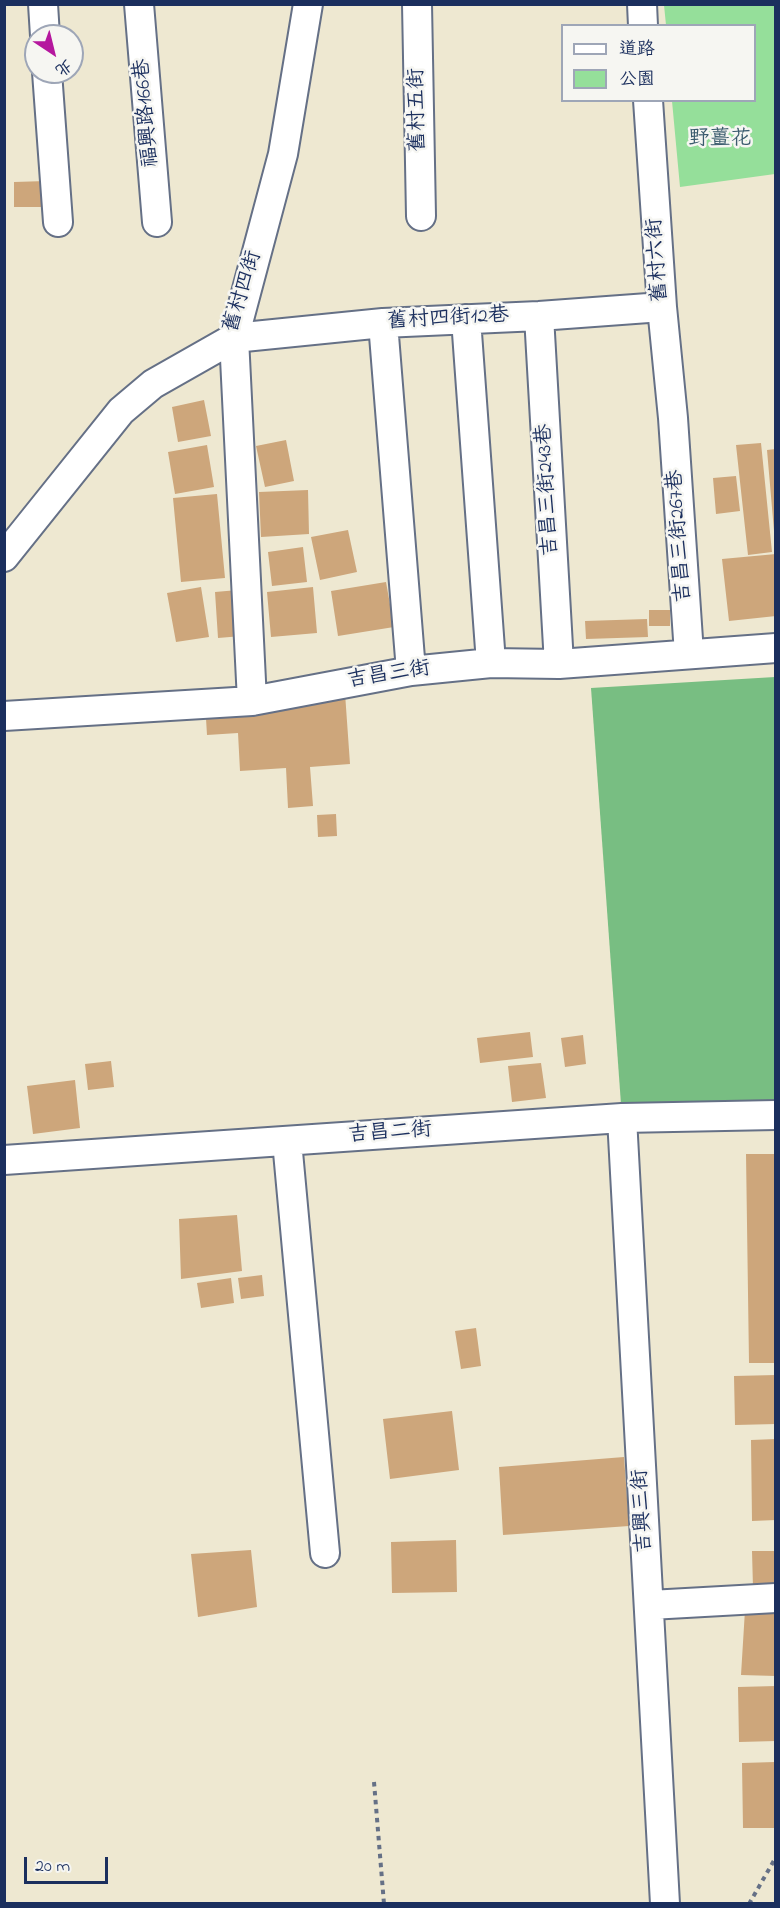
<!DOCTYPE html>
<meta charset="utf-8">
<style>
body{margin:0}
#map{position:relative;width:780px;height:1908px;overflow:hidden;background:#eee8d1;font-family:"Indie Flower","LXGW WenKai TC",sans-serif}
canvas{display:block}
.frame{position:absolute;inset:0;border:6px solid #1b2f5e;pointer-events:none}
.legend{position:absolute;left:561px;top:24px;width:195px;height:78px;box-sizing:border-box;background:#f6f6f2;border:2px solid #9ea6b7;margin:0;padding:8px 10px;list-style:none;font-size:18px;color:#1b2f5e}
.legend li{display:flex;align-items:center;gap:12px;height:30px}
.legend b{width:30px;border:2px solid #9ea6b7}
.north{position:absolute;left:24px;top:24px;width:60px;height:60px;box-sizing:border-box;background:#f6f6f2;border:2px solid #9ea6b7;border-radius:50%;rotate:145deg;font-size:16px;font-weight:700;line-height:24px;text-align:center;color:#1b2f5e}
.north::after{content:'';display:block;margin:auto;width:21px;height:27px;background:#b5179e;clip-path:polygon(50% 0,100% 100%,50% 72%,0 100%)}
.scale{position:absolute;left:24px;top:1857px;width:84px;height:27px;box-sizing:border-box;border:3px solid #1b2f5e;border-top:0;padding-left:8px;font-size:18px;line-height:21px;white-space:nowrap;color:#1b2f5e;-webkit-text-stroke:4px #f6f6f2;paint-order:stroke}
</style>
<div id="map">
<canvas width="780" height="1908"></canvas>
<div class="frame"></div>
<ul class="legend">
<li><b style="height:8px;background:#fff"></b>道路</li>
<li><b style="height:16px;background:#95df9a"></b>公園</li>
</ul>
<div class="north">北</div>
<div class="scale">20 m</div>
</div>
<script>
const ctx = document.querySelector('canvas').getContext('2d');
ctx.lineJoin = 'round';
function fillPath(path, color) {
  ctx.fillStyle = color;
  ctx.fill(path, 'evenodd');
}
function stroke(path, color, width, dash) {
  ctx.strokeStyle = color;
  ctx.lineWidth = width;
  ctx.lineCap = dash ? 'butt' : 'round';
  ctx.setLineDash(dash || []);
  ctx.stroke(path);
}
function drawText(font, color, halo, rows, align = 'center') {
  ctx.font = font + ' "Indie Flower","LXGW WenKai TC",sans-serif';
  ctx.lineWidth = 5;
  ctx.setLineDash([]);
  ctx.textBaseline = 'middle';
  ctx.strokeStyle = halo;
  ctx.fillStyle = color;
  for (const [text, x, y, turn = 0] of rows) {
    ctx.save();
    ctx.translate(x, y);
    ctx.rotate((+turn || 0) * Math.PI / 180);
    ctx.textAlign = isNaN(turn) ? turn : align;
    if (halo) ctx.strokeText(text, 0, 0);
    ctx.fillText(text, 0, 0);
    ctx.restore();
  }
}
const green = new Path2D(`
 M664,5H775V174L680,187L672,101L754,100V26L666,25Z`);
const forest = new Path2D(`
 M775,677V1105L622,1118L591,688Z`);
const building = new Path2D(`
 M46,181L47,207H14V182Z
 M204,400L211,436L178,442L172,407Z
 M286,440L294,481L265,487L256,446Z
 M761,443L772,552L748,555L736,445Z
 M207,445L214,487L175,494L168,452Z
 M776,449V531H774L767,450Z
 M736,476L740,511L716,514L713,478Z
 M308,490L309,534L261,537L259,492Z
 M217,494L225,578L181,582L173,498Z
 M348,530L357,572L320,580L311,537Z
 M303,547L307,582L272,586L268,552Z
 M776,554V616L729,621L722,559Z
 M386,582L394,627L338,636L331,591Z
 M201,587L209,637L176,642L167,593Z
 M313,587L317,633L271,637L267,592Z
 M238,590L242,636L218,638L215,592Z
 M649,610H670V626H649Z
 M647,619L648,637L586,639L585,621Z
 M345,693L350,764L310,767L313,806L288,808L286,768L240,771L238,733L207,735L205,702Z
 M336,814L337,836L318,837L317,815Z
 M530,1032L533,1057L480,1063L477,1038Z
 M583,1035L586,1064L565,1067L561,1038Z
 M111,1061L114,1087L88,1090L85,1064Z
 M541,1063L546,1098L512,1102L508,1066Z
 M75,1080L80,1128L33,1134L27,1086Z
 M746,1154H776V1363H749Z
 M237,1215L242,1271L181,1279L179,1219Z
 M262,1275L264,1296L241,1299L238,1278Z
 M231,1278L234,1303L201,1308L197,1283Z
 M476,1328L481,1366L461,1369L455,1331Z
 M776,1375V1424L735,1425L734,1376Z
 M452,1411L459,1470L390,1479L383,1419Z
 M776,1439V1520L752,1521L751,1440Z
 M624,1457L629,1526L503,1535L499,1467Z
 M456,1540L457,1592L392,1593L391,1542Z
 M251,1550L257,1607L198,1617L191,1554Z
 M752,1551H776V1588H753Z
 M745,1610L776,1612V1676L741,1675Z
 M776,1686V1741L739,1742L738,1687Z
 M775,1762L776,1828H743L742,1763Z`);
const path = new Path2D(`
 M374,1782L384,1904
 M749,1904L776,1857`);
const minor = new Path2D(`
 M43,4L45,36
 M139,4L157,222
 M417,4L421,216
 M642,4L643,26
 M47,72L58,222
 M648,100L662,307L673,418L689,654
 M539,316L559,664
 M466,319L491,663
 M383,323L411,671
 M4,557L121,411L153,384L234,338L383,323L539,316L662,307
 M252,701L234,338L283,154L308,4
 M4,716L252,701L411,671L491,663L559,664L776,648
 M622,1118L665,1904
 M287,1141L325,1553
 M4,1160L622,1118L776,1115
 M650,1605L776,1598`);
const streetNames = [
 ["舊村五街",419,110,-91],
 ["福興路166巷",148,113,-95],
 ["舊村六街",659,260,-94],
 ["舊村四街",244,292,-73],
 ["舊村四街12巷",448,320,-3],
 ["吉昌三街243巷",549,490,-93],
 ["吉昌三街267巷",681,536,-94],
 ["吉昌三街",389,676,-9],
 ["吉昌二街",390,1134,-4],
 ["吉興三街",644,1511,-93]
];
const parkNames = [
 ["野薑花",720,141]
];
fillPath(green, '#95df9a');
fillPath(forest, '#78be82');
fillPath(building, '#cda67b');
stroke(minor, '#657086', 32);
stroke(path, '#657086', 4, [4.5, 4.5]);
stroke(minor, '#fff', 28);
drawText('21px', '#1b2f5e', '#f6f6f2', streetNames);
drawText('21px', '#3a5b6d', '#f6f6f2', parkNames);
</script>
